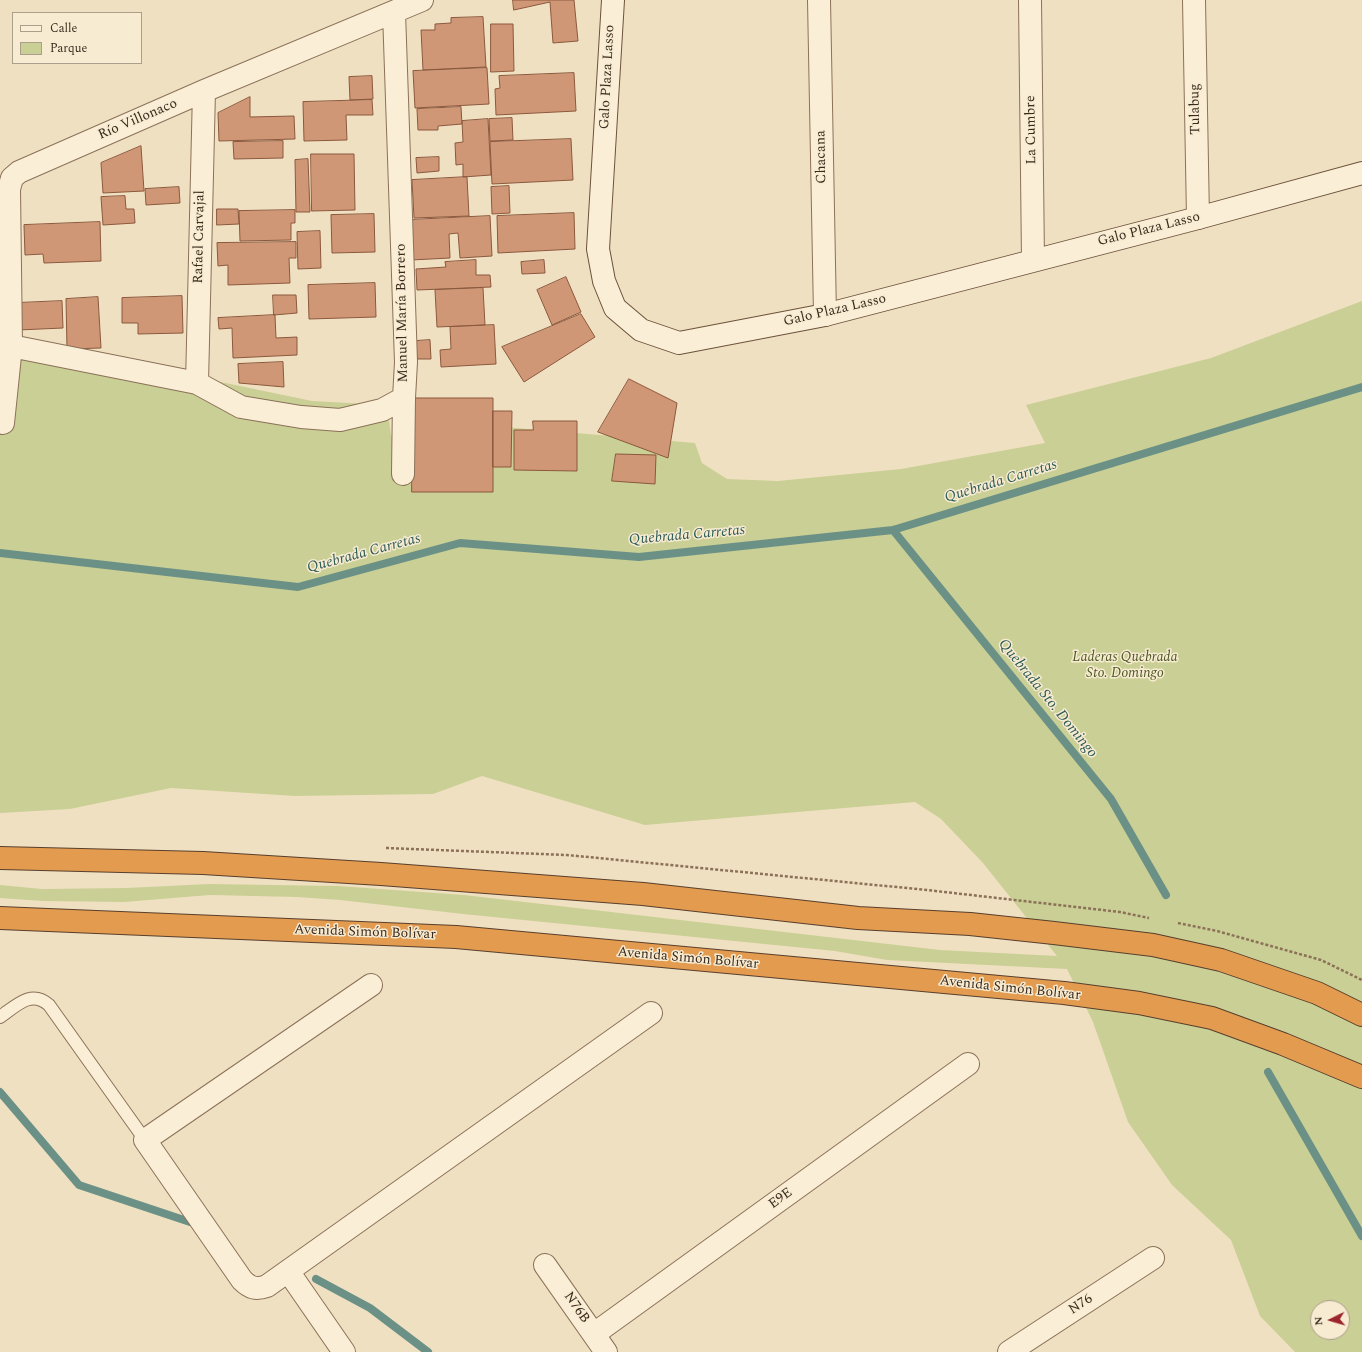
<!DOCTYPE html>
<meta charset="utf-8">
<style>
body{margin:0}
#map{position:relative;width:1362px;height:1352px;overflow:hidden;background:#f0e0c2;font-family:Spectral,serif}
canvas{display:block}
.legend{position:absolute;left:12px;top:12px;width:130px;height:52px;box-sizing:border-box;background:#f7ebd2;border:1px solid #ab9e8a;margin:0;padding:5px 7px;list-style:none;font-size:12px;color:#3a2a1d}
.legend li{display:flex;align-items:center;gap:8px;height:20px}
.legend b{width:20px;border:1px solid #ab9e8a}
.north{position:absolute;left:1310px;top:1300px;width:40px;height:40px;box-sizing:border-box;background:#f7ebd2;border:1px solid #ab9e8a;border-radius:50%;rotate:265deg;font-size:11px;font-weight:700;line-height:16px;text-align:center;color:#3a2a1d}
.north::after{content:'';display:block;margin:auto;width:14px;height:18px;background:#9c252c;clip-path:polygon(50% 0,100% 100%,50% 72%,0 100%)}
</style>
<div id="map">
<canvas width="1362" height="1352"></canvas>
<ul class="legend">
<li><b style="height:5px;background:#faeed6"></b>Calle</li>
<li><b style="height:11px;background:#cacf95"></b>Parque</li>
</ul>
<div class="north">N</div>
</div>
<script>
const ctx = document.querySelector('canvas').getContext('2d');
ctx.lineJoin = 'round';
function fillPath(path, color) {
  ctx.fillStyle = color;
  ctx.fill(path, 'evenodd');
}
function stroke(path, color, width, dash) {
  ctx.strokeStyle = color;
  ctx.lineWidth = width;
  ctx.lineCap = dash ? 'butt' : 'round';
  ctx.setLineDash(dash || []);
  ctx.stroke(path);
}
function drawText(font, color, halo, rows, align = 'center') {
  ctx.font = font + ' Spectral,serif';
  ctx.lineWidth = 3;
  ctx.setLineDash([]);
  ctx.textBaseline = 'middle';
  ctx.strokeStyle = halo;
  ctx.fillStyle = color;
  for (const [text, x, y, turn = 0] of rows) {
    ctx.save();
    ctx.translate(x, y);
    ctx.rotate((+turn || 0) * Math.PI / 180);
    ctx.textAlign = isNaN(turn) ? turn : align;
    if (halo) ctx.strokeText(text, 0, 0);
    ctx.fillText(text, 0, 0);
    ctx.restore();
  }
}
const green = new Path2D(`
 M1362,301V1352H1295L1260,1316L1231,1240L1172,1185L1128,1122L1093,1022L1067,969L887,960L835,951L463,914L340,900L297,897L210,895L124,902L43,901L0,898V885L42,889L126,888L209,884L338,886L464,895L940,950L1057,956L983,863L941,819L915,802L645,825L482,776L433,794L295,796L171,788L70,809L0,813V336L312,401L387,405L391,436H408L504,427L695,443L702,463L727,479L778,481L901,469L1045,443L1026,405L1211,358ZM1318,1308H1342V1332H1318Z`);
const stream = new Path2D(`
 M893,530L1111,799L1166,895
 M0,553L298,587L460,543L639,557L893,530L1362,387
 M1268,1072L1362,1236
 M0,1092L79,1185L190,1222
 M316,1279L370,1308L428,1352`);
const building = new Path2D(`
 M513,0H574L578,41L553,43L550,2L514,10Z
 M483,17L486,67L423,70L421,30H435V24L451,23V18Z
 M491,24H513L514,71L491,72Z
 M487,68L489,104L415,108L413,71Z
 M574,73L576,111L496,115L495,89L500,88L499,76Z
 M372,76L373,99L350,100L349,77Z
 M250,97V117L294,116L295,139L219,141L218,113Z
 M372,100L373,115H346L347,140L304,141L303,102Z
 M461,107L462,124L438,126V130H418L417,109Z
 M512,118L513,140L490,141L489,119Z
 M488,119L491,175L463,177V164L456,165L455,143L463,142L462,121Z
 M571,139L573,180L492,184L490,142Z
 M283,141V158L234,159L233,142Z
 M141,146L144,191L103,193L101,163Z
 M311,154H354L355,210L312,211Z
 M439,157V171L417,173L416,158Z
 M308,159L310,212H296L295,160Z
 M467,177L469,216L414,218L412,180Z
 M509,186L510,213L492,214L491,187Z
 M179,187L180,203L146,205L145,189Z
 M125,196L126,209H134L135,223L103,225L101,197Z
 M217,209H238L239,224L217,225Z
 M295,210V223H291V240L240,241L239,211Z
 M574,213L575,249L498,253L497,216Z
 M374,214L375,252L332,253L331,215Z
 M490,216L492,256L460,258L458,233L449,234L450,258L411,260L409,220Z
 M100,222L101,261L44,263L43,254L25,255L24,225Z
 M320,231L321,268L298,269L297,232Z
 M296,242V258H289L290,283L228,285V265L218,266L217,243Z
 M476,260V275H490L491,287L417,290L416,269L446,267L445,262Z
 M544,260L545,273L522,274L521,262Z
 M566,277L581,312L552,325L537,290Z
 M375,283L376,317L309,319L308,285Z
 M483,288L485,325L437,327L435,290Z
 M273,295H296L297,313L274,315Z
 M182,296L183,333L138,334V323H122V298Z
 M98,297L101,348L67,349L66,299Z
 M62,301L63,328L18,330L17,303Z
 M581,314L595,337L524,382L502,347Z
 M275,315L276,338L297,337V355L233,358L232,328L219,329L218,318Z
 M494,325L496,364L441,367L440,350L451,349L450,327Z
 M430,340L431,359H417L416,341Z
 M283,362L284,387L239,383L238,364Z
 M629,379L677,403L668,458L598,432Z
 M413,398H493V492H412Z
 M493,411H512L511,467H493Z
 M533,421H577V471L514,470V430H533Z
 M616,454L656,455L655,484L612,481Z`);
const path = new Path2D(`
 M386,848L567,855L927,890L1120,912L1149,918
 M1178,923L1217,931L1321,960L1362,980`);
const lane = new Path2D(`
 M0,1017C16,1006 31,989 49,1005L145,1140`);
const street = new Path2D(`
 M819,0L825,315
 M1030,0L1033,260
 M1194,0L1198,218
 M11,346L197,383L241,407L301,417L340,420L382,410L404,398L406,362L394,12
 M197,383L204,91
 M3,423L11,346L9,189L12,178L19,172L204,91L422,0
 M403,474L404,398
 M371,985L145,1140L242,1280C250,1288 256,1290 267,1286L651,1013
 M545,1265L606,1352
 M288,1271L344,1352
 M594,1334L968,1064
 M1009,1352L1153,1258`);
const secondary = new Path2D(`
 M613,0L598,249L604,281L615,308L641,330L679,343L825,315L1198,218L1362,173`);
const highway = new Path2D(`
 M0,858L203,863L381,874L643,894L858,918L970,924L1054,933L1153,945L1221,960L1317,993L1362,1015
 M0,918L456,937L1064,993L1139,1003L1212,1018L1283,1044L1362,1077`);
const streetNames = [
 ["Galo Plaza Lasso",608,77,-87],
 ["Tulabug",1196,109,-91],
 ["Río Villonaco",138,120,-23],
 ["La Cumbre",1032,130,-91],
 ["Chacana",822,157,-91],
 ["Galo Plaza Lasso",1149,230,-14],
 ["Rafael Carvajal",200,237,-89],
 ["Galo Plaza Lasso",835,311,-13],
 ["Manuel María Borrero",403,313,-91],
 ["Avenida Simón Bolívar",365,933,2],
 ["Avenida Simón Bolívar",688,959,5],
 ["Avenida Simón Bolívar",1010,989,6],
 ["E9E",781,1199,-36],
 ["N76",1081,1305,-33],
 ["N76B",576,1308,55]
];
const parkNames = [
 ["Laderas Quebrada",1125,658],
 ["Sto. Domingo",1125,674]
];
const waterNames = [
 ["Quebrada Carretas",1001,482,-17],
 ["Quebrada Carretas",687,536,-5],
 ["Quebrada Carretas",364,554,-15],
 ["Quebrada Sto. Domingo",1047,699,51]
];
fillPath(green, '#cacf95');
stroke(stream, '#6b9186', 8);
fillPath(building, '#d09776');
stroke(building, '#8b583d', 1);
stroke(lane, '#8b7158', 14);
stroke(street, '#8b7158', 24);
stroke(secondary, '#6c523b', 24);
stroke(highway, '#583f2d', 24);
stroke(path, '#8b7158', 2.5, [3, 2]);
stroke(lane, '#faeed6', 12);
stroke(street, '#faeed6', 22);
stroke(secondary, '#faeed6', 22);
stroke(highway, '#e39b4f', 22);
drawText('14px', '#3a2a1d', '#f7ebd2', streetNames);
drawText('italic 14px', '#4c5723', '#f7ebd2', parkNames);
drawText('italic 15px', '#2c5a55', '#f7ebd2', waterNames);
</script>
